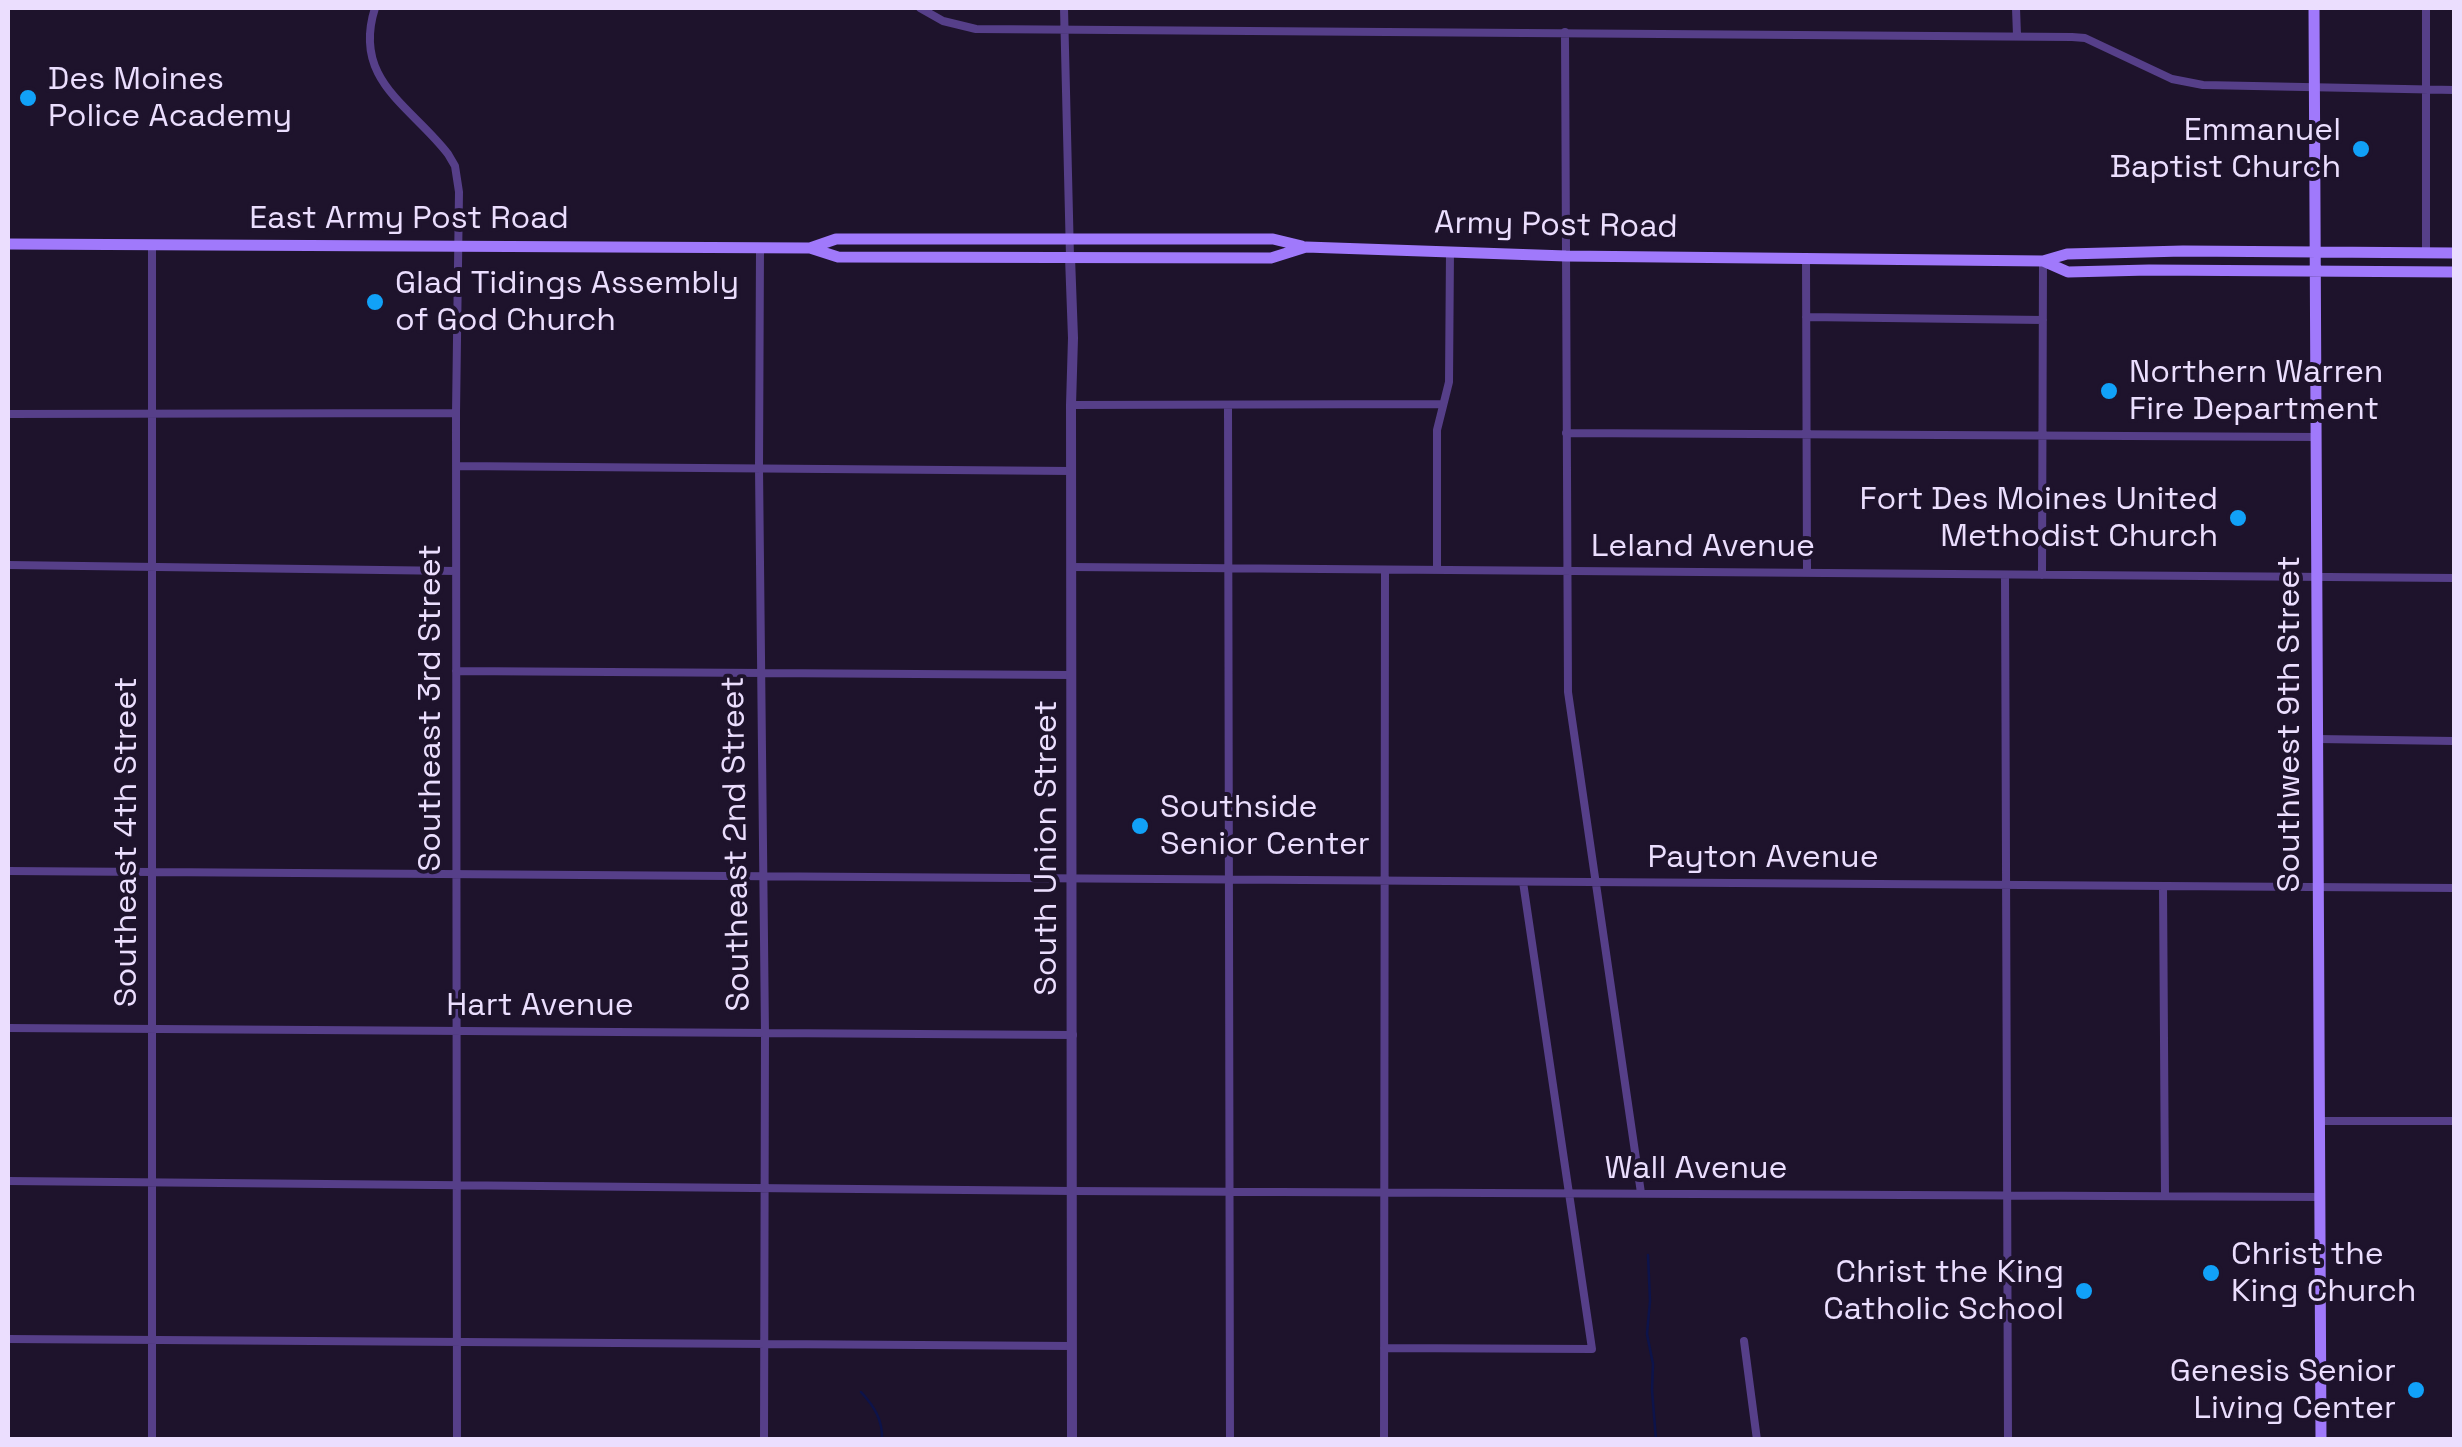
<!DOCTYPE html>
<style>
body{margin:0}
#map{position:relative;width:2462px;height:1447px;overflow:hidden;background:#1e132c;font-family:"Space Grotesk",sans-serif}
canvas{display:block}
.frame{position:absolute;inset:0;border:10px solid #ebdefe;pointer-events:none}
</style>
<div id="map">
<canvas width="2462" height="1447"></canvas>
<div class="frame"></div>
</div>
<script>
const ctx = document.querySelector('canvas').getContext('2d');
ctx.lineJoin = 'round';
function stroke(path, color, width, dash) {
  ctx.strokeStyle = color;
  ctx.lineWidth = width;
  ctx.lineCap = dash ? 'butt' : 'round';
  ctx.setLineDash(dash || []);
  ctx.stroke(path);
}
function drawText(font, color, halo, rows, align = 'center') {
  ctx.font = font + ' "Space Grotesk",sans-serif';
  ctx.lineWidth = 8;
  ctx.setLineDash([]);
  ctx.textBaseline = 'middle';
  ctx.strokeStyle = halo;
  ctx.fillStyle = color;
  for (const [text, x, y, turn = 0] of rows) {
    ctx.save();
    ctx.translate(x, y);
    ctx.rotate((+turn || 0) * Math.PI / 180);
    ctx.textAlign = isNaN(turn) ? turn : align;
    if (halo) ctx.strokeText(text, 0, 0);
    ctx.fillText(text, 0, 0);
    ctx.restore();
  }
}
const stream = new Path2D(`
 M1648,1255L1650,1301L1647,1334L1653,1364L1652,1390L1656,1440
 M861,1392C874,1406 883,1420 882,1440`);
const minor = new Path2D(`
 M375,8C352,80 410,105 448,154L455,166L459,192L456,413L457,1440
 M920,8L943,21L976,29L2072,37L2085,38L2172,79L2203,85L2454,90
 M1064,8L1070,257
 M2016,8L2017,35
 M2426,8V252
 M1565,32L1568,692L1641,1193
 M760,249L759,468L765,1033L764,1440
 M1806,258L1807,573
 M1806,317L2043,320
 M1071,405L1443,404
 M1228,405L1230,1440
 M8,414L456,413
 M1566,433L2316,437
 M456,466L1071,471
 M8,565L456,571
 M1071,567L2454,578
 M1437,570V430L1449,382L1450,251
 M2005,575L2008,1440
 M2042,575L2043,261
 M456,671L1071,675
 M2318,739L2454,741
 M8,871L2454,888
 M2163,886L2165,1196
 M8,1028L1073,1035
 M2320,1121H2454
 M8,1181L1072,1191L2320,1197
 M8,1339L1072,1346
 M1744,1341L1757,1440
 M1384,1348L1592,1349L1523,882
 M152,1440V244
 M1384,1440L1385,570`);
const tertiary = new Path2D(`
 M1070,257L1073,338L1071,405L1072,1440`);
const secondary = new Path2D(`
 M2314,8L2321,1440
 M8,244L810,248L838,257L1271,258L1306,247L1566,256L2043,261L2067,254L2183,251L2454,253
 M810,248L836,239H1273L1302,246
 M2043,261L2068,272L2149,270L2454,272`);
const markers = [
 [28,98,10,"#11a1f8"],
 [2361,149,10,"#11a1f8"],
 [375,302,10,"#11a1f8"],
 [2109,391,10,"#11a1f8"],
 [2238,518,10,"#11a1f8"],
 [1140,826,10,"#11a1f8"],
 [2211,1273,10,"#11a1f8"],
 [2084,1291,10,"#11a1f8"],
 [2416,1390,10,"#11a1f8"]
];
const poiNames = [
 ["Des Moines",48,80],
 ["Police Academy",48,117],
 ["Emmanuel",2341,131,"right"],
 ["Baptist Church",2341,168,"right"],
 ["Glad Tidings Assembly",395,284],
 ["of God Church",395,321],
 ["Northern Warren",2129,373],
 ["Fire Department",2129,410],
 ["Fort Des Moines United",2218,500,"right"],
 ["Methodist Church",2218,537,"right"],
 ["Southside",1160,808],
 ["Senior Center",1160,845],
 ["Christ the",2231,1255],
 ["King Church",2231,1292],
 ["Christ the King",2064,1273,"right"],
 ["Catholic School",2064,1310,"right"],
 ["Genesis Senior",2396,1372,"right"],
 ["Living Center",2396,1409,"right"]
];
const streetNames = [
 ["East Army Post Road",409,219],
 ["Army Post Road",1556,226,1],
 ["Leland Avenue",1703,547],
 ["Southeast 3rd Street",431,708,-90],
 ["Southwest 9th Street",2290,724,-90],
 ["Southeast 4th Street",127,842,-90],
 ["Southeast 2nd Street",737,844,-91],
 ["South Union Street",1047,848,-90],
 ["Payton Avenue",1763,858],
 ["Hart Avenue",540,1006],
 ["Wall Avenue",1696,1169]
];
stroke(stream, '#0d134a', 2.5);
stroke(minor, '#563f89', 8);
stroke(tertiary, '#563f89', 10);
stroke(secondary, '#a079fb', 11);
for (const [x, y, r, color] of markers) {
  const dot = new Path2D();
  dot.arc(x, y, r, 0, 2 * Math.PI);
  ctx.fillStyle = color;
  ctx.fill(dot);
  stroke(dot, '#1e132c', 4);
}
drawText('32px', '#ebdefe', '#1e132c', poiNames, 'left');
drawText('32px', '#ebdefe', '#1e132c', streetNames);
</script>
